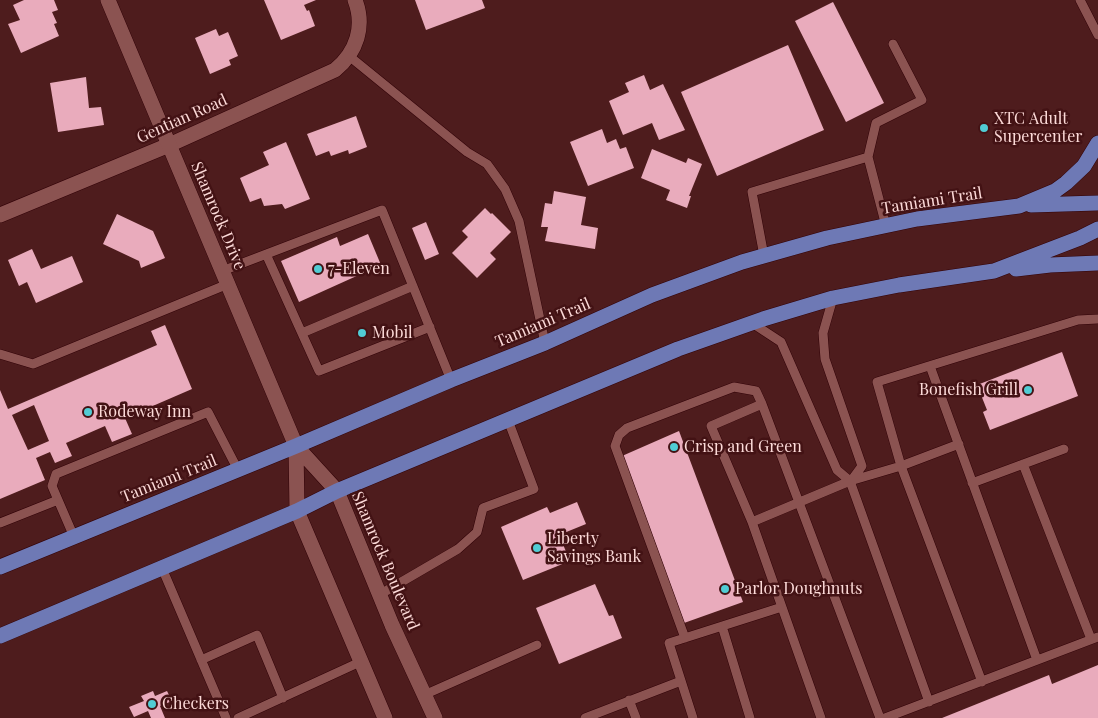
<!DOCTYPE html>
<style>
body{margin:0}
canvas{display:block;background:#4e1c1d}
</style>
<canvas width="1098" height="718"></canvas>
<script>
const ctx = document.querySelector('canvas').getContext('2d');
ctx.lineJoin = 'round';
function fillPath(path, color) {
  ctx.fillStyle = color;
  ctx.fill(path, 'evenodd');
}
function stroke(path, color, width, dash) {
  ctx.strokeStyle = color;
  ctx.lineWidth = width;
  ctx.lineCap = dash ? 'butt' : 'round';
  ctx.setLineDash(dash || []);
  ctx.stroke(path);
}
function drawText(font, color, halo, rows, align = 'center') {
  ctx.font = font + ' "Playfair Display",serif';
  ctx.lineWidth = 5;
  ctx.setLineDash([]);
  ctx.textBaseline = 'middle';
  ctx.strokeStyle = halo;
  ctx.fillStyle = color;
  for (const [text, x, y, turn = 0] of rows) {
    ctx.save();
    ctx.translate(x, y);
    ctx.rotate((+turn || 0) * Math.PI / 180);
    ctx.textAlign = isNaN(turn) ? turn : align;
    if (halo) ctx.strokeText(text, 0, 0);
    ctx.fillText(text, 0, 0);
    ctx.restore();
  }
}
const building = new Path2D(`
 M24,0H54L58,10L52,12L57,23L54,24L59,36L21,53L8,24L20,20L13,5Z
 M264,0H316L304,5L307,11L309,10L315,26L281,40Z
 M415,0H482L485,8L426,30Z
 M833,2L884,103L846,122L795,21Z
 M216,29L219,36L228,32L238,56L229,60L231,65L210,74L195,38Z
 M788,45L824,130L717,176L681,92Z
 M644,75L650,90L663,84L685,130L659,140L652,123L623,135L609,101L629,92L625,83Z
 M86,77L89,108L101,107L104,125L58,132L50,83Z
 M356,116L367,147L349,154L348,150L331,156L329,151L316,156L307,134Z
 M602,129L607,143L616,139L620,149L626,147L634,168L588,186L570,142Z
 M286,142L310,199L285,209L282,204L264,206L261,198L250,202L240,178L269,165L263,152Z
 M652,149L686,163L688,158L702,164L689,196H691L687,208L666,200L670,190L641,178Z
 M554,191L586,197L581,225L598,228L595,249L545,241L548,227H541L545,203L552,204Z
 M485,208L491,214L492,213L511,232L490,253L496,259L477,278L452,253L468,237L462,231Z
 M117,214L153,231L165,258L141,268L139,261L103,244Z
 M426,222L439,254L425,260L412,228Z
 M368,234L381,265L299,302L281,261L337,237L340,246Z
 M32,249L41,269L72,256L83,282L36,303L27,282L19,286L8,260Z
 M165,325L192,389L125,418L132,434L112,442L105,426L66,443L72,456L55,463L50,452L36,458L45,480L0,499V390L8,409L157,345L151,331ZM34,405L49,441L28,450L12,415Z
 M1062,352L1078,396L990,430L983,412L987,410L977,385Z
 M679,431L743,602L684,623L622,456Z
 M577,502L586,524L559,535L570,561L523,580L501,527L547,507L550,513Z
 M595,584L609,616L613,615L622,638L559,664L536,608Z
 M1098,665V718H942L1049,675L1052,684Z
 M153,691L155,696L167,691L172,701L160,706L165,718H151L148,711L134,717L129,707L144,701L141,696Z`);
const service = new Path2D(`
 M1080,0L1098,35
 M349,56L467,152L487,164L505,189L519,221L545,343
 M868,157L876,123L922,100L893,44
 M266,254L319,371L430,327
 M764,256L752,192L868,157L886,226
 M222,271L382,210L451,380
 M833,298L823,333L825,359L862,466L851,481
 M752,323L781,342L837,470L850,481L929,702
 M302,333L413,286
 M0,354L33,364L228,284
 M930,366L1037,660
 M959,444L901,466L982,682
 M1023,464L1091,639
 M972,483L1064,449
 M752,522L711,426L762,404L880,718
 M0,523L58,500
 M74,537L52,486L56,474L208,412L238,470
 M162,568L226,718
 M379,595L458,549L477,532L483,508L534,489L508,420
 M722,626L750,718
 M685,638L615,446L619,435L627,428L734,387L756,391L762,404
 M201,660L257,635L283,698
 M424,695L537,645
 M629,700L636,718
 M238,718L360,662
 M585,718L681,681
 M693,718L669,643L782,607
 M821,718L752,522L850,481L901,466L877,382L1078,320L1098,319
 M885,718L1098,637`);
const minor = new Path2D(`
 M0,215L169,145L335,70C357,52 365,26 355,0`);
const tertiary = new Path2D(`
 M108,0L296,446L337,491L392,625L435,718
 M296,446L297,511L385,718`);
const primary = new Path2D(`
 M1031,205L1098,203
 M1016,269L1050,265L1098,263
 M0,567L296,446L451,380L545,343L652,295L742,262L827,238L917,219L1019,206L1055,191L1066,183L1084,166L1098,143
 M0,636L297,511L337,491L678,349L763,319L833,298L899,285L994,271L1080,238L1098,229`);
const markers = [
 [984,128,5,"#51ccd4"],
 [318,269,5,"#51ccd4"],
 [362,333,5,"#51ccd4"],
 [1028,390,5,"#51ccd4"],
 [88,412,5,"#51ccd4"],
 [674,447,5,"#51ccd4"],
 [537,548,5,"#51ccd4"],
 [725,589,5,"#51ccd4"],
 [152,704,5,"#51ccd4"]
];
const streetNames = [
 ["Gentian Road",182,119,-24],
 ["Tamiami Trail",932,201,-9],
 ["Shamrock Drive",218,216,67],
 ["Tamiami Trail",543,323,-23],
 ["Tamiami Trail",169,479,-22],
 ["Shamrock Boulevard",385,561,67]
];
const poiNames = [
 ["XTC Adult",994,119],
 ["Supercenter",994,137],
 ["7-Eleven",328,269],
 ["Mobil",372,333],
 ["Bonefish Grill",1018,390,"right"],
 ["Rodeway Inn",98,412],
 ["Crisp and Green",684,447],
 ["Liberty",547,539],
 ["Savings Bank",547,557],
 ["Parlor Doughnuts",735,589],
 ["Checkers",162,704]
];
fillPath(building, '#e9abbc');
stroke(service, '#310207', 10);
stroke(minor, '#310207', 16);
stroke(tertiary, '#310207', 16);
stroke(primary, '#310207', 16);
stroke(service, '#8b5351', 9);
stroke(minor, '#8b5351', 15);
stroke(tertiary, '#8b5351', 15);
stroke(primary, '#6e79b5', 15);
for (const [x, y, r, color] of markers) {
  const dot = new Path2D();
  dot.arc(x, y, r, 0, 2 * Math.PI);
  ctx.fillStyle = color;
  ctx.fill(dot);
  stroke(dot, '#431214', 2);
}
drawText('16px', '#fcdad8', '#431214', streetNames);
drawText('16px', '#fcdad8', '#431214', poiNames, 'left');
</script>
